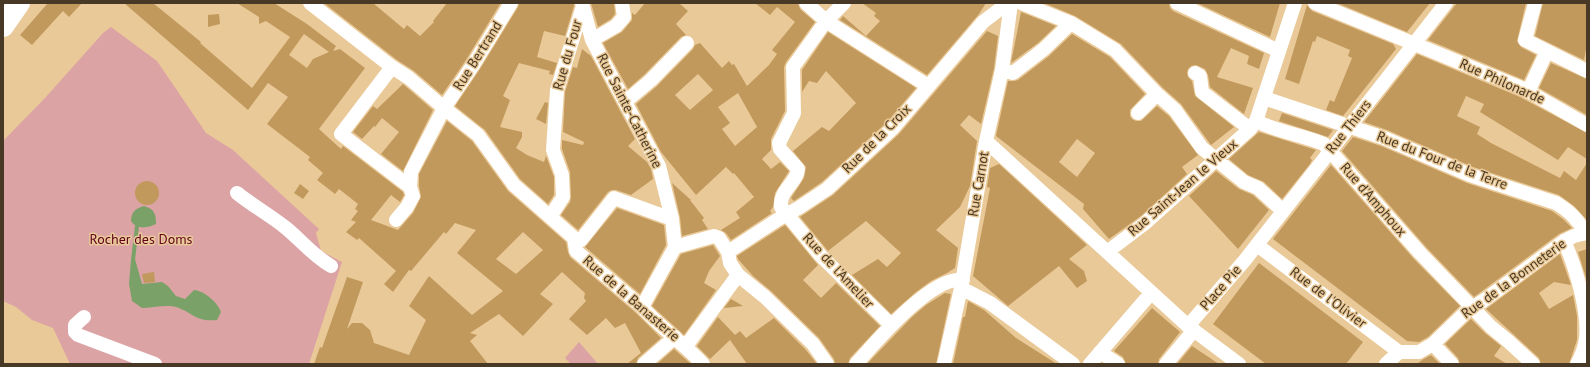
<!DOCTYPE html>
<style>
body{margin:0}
#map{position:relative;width:1590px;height:367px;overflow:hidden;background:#eac998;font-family:"PT Sans",sans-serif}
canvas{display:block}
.frame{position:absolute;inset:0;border:4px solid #473925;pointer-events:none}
</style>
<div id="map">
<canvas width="1590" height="367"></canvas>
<div class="frame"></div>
</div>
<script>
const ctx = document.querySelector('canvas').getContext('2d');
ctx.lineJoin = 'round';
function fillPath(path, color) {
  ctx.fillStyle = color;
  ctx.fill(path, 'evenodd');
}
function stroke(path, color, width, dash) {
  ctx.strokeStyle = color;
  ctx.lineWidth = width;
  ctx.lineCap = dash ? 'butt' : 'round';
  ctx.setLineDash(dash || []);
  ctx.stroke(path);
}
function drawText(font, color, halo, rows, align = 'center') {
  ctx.font = font + ' "PT Sans",sans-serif';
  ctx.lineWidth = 3;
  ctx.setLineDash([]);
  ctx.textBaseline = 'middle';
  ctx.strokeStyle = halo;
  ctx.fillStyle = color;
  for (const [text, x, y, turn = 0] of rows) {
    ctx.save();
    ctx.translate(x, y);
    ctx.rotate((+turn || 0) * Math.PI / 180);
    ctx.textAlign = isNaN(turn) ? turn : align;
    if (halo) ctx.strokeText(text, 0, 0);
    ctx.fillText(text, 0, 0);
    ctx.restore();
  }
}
const green = new Path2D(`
 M111,27L157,61L206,133L233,150L319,229L316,233L321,251L342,262L309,364H70L53,328L32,320L16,307L3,301V141L45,98L103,33Z
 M579,342L598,364H571L565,358Z`);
const water = new Path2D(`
 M144,206C154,209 156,213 156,224C148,228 137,230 131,221C131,212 136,208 144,206Z
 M135,259L142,284L162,282L168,286L176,296L185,299L194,290C205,291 218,303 221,312L217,320C195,322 194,313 176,307C166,304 152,308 142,308L132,301L129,284L131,260Z`);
const stream = new Path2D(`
 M133,260L137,226`);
const building = new Path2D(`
 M48,3H82L69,17L63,11L32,45L20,35Z
 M124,3H153L201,42L200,43L252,88L290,37L266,21L259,24V17L237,3H274L307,24L336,46L333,51L340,49L365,68L319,129L341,149L343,146L403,192L404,195L400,202L391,195L371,220L398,230L413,213L421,197L419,186V174L447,121L472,141L508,191L566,242L568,252L570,257L636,313L661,338L638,358L636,364H627L641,353L625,323L615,328L606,318L587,335L569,319L586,301L584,298L585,293L562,272L540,294L553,304L523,336L499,314L470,333L477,335L470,341L488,364H314L320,347L322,348L347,277L363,282L347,329L352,323H362L370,330L374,343L409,355L426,320L409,306L429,276L472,315L503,291L457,253L476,230L455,223L446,234L444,232L411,271L409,270L393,292L384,284L396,271L359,238L357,240L346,232L356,222L351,220L358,211L355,209L358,204L339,189L335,194L317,180L323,173L308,160L310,157L267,124L288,97L268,83L248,110ZM304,34L329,52L313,59L307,68L289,55ZM523,232L543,250L516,274L496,259Z
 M324,3H373L404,29L407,25L420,36L434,22L433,21L447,3H498L500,4L466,60L442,95L414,71L397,60Z
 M519,3H574V6L565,36L544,31L537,57L557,63L553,75L549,74L550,71L519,63L503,96L510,100L500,127L522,132V137L516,148L527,155L544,162L546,156L554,177V195L548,204L520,179L485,130L455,106L480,69L518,7Z
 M591,3H614L615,14L611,19L598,27Z
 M645,3H679L688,11L676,24L686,35L681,37L645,74L628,89L603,43L622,32L632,20V13L635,15Z
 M755,3H798L800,9L815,22L786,62L784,67L785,111L771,139V150L762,159L771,169L780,162L789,171L775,193L773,207L770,211L772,213L731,240L726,233L721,230L740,218L736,212L754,197L734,173L733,174L726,167L696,195L661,152L636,104L657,86L693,49L695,45L700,43L722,68L729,61L732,65L734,64L747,86L769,65L777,54L772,50L795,22L777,7L770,15ZM698,74L713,90L690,110L675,95ZM738,93L757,127L735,146L722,129L730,123L718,107Z
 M862,3H986L979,14L927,75L840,20L843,16L866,36L880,21L874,16L876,13Z
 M1044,3H1169L1170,8L1173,11L1264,53L1259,69L1247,64L1249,56L1231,48L1217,77L1253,88L1244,114L1210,87L1208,75L1205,69L1196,65L1191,66L1188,69L1187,73L1188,77L1192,81L1195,96L1234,127L1211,145L1181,104L1163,88L1121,44L1075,16Z
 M1197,3H1280L1270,37Z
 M1337,3H1430L1407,32Z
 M1457,3H1526L1517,41L1521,47L1536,55L1524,80L1428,40Z
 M1543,3H1587V44L1584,60L1535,36Z
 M1307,5L1312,11L1393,44L1396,49L1343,116L1326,110L1330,100L1334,102L1352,58L1348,56L1350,50L1317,36L1315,42L1313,41L1299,84L1285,79Z
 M1021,12L1056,26L1038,43L1011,63Z
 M219,14L220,24L208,27V15Z
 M987,31L998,36L994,68L981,124L969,115L960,125L977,141L970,186L960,207L936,230L958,248L955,268L947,273L931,281L916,292L891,314L852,275L878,259L887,267L901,253L866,221L828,251L800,217L833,195L899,134Z
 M828,32L916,88L887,122L822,182L794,201L791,198L804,178L806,167L793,151L822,127L829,131L856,103L826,71L817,83L809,81L802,92V70Z
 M1072,34L1110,57L1145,94L1130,110V116L1132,119L1136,121H1141L1157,106L1169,116L1198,155L1182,167L1187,174L1141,216L1109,239L1083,209L1084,204L996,136L1008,81H1014L1018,80L1049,56ZM1077,139L1095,153L1077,177L1059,162Z
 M582,49L591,56L635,139L628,146L647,162L651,169L653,179L631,195L616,190H612L608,192L578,230L561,215L570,202L571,197L570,172L562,149V140L583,145L584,142L563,132L565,92L573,67L577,68Z
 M1417,54L1520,97L1587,133V159L1568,147L1558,160L1480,112L1484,104L1466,96L1457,116L1480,127L1477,134L1491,143L1560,178L1564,171L1576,180L1587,163V220L1574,206L1559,195L1473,167L1387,130L1364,122Z
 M1551,63L1587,79V115L1539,88Z
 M403,84L433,110L403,171L381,154L399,132L382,118L375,127L374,126L362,139L353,132L373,106L377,109Z
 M545,102L548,103L546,124L536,119Z
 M1282,113L1333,130L1328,137L1279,121Z
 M1259,132L1316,150L1310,158L1312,160L1310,164L1282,199L1264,182L1248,175L1229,159Z
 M1353,137L1381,146L1467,183L1552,211L1563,219L1572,228L1559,234L1474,297L1426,247L1342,151Z
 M999,164L1087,245L1069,259L1084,271L1087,281L1077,288L1059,266L1008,306L973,276L990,188L987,187L990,168Z
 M1331,165L1414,259L1460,306L1428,337L1419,342L1407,341L1273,239Z
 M1216,171L1239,189L1253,195L1269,210L1238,249L1189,196Z
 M135 193a12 12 0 1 1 24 0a12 12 0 1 1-24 0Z
 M672,183L691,200H690L704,218L702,220L708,229L682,236L680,217Z
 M300,184L309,191L303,199L294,193Z
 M617,208L664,225L666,245L640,294L585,247Z
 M785,225L818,265L803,280L821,298L836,283L880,326L850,358L848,364H835L834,359L819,338L771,291L753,276L738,259L737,256Z
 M713,245L720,256L709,271L704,283L716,290L684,335L652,306L681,254Z
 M1587,249V281L1578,252Z
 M1560,254L1571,285L1554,282L1539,293L1549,309L1573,295L1577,316V340L1569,364H1541L1539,358L1486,309Z
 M1259,263L1363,342L1346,364H1266L1213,324Z
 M154,272L155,282L144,283L142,274Z
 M945,293L951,294L936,364H867L911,318L926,305Z
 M731,299L743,306L724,308Z
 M968,301L984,310L1016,338L1057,364H953L963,317H965Z
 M1152,308L1180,332L1159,359L1158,364H1126L1123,357L1114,351Z
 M718,317L735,335L740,331L746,338L774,318L806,350L817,364H747L730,340L710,359L697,346Z
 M1471,319L1485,333L1501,346L1494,356L1507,364H1460L1458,358L1445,344Z
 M1192,346L1219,364H1177Z
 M674,349L691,364H657Z
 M1431,355L1440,364H1417L1422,360Z`);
const street = new Path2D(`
 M310,3L392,67L409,78L444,108L478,135L514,185L574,238L576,251L642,307C661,328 684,344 703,364
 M582,3L592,40L659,166L672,219L675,247L642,307
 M806,3L826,21L793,67L794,113L779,143L780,149L798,169C797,183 779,190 781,207L821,256L891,325
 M844,3L826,21L928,86
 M1021,3L1071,23L1115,50L1157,94L1175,110L1202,148L1244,182L1258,188L1283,211
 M1177,3L1279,51
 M1315,3L1524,89L1587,125
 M1535,3L1525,40L1587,71
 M592,40L616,26L624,17L622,3
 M392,67L341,134L410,187
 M1002,70L1013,73L1044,49L1071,23
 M1195,73L1200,76L1202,92L1250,129
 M1528,92L1547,51
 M1264,98L1384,138L1470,175L1556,203C1569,211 1578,219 1585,233
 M625,102L651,80L687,43
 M1138,113L1157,94
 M1256,121C1278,132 1302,135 1324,144L1420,253L1491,327L1508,341L1533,364
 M986,141L1188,326L1239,364
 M237,193C253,206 270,215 286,228C302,241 312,255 331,266
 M550,217L563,197L562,175L553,150L557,90L582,9
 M396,220L407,207L413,196L410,187L411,172L444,108L473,65L511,3
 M1564,241C1575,265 1589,311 1586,338C1585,346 1581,357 1577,364
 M575,243L581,240L614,198L672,219
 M1257,245L1399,352
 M675,247L714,236L719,238L728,252L730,263L738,275L765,297L813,344L827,364
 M728,252L777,220L800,207L827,189L893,128L983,22L1008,3
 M1107,252L1144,224L1250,129L1256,121L1295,3
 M961,288L990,303L1073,364
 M84,317L75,325V332L78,335L155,364
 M1188,326L1245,260L1446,3
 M1433,344L1452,364
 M686,346L738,275
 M1100,352L1118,364
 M644,364L675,337
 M856,364C876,342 932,275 963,280
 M944,364L961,288L986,141L1002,70L1011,3
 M1090,364L1151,293
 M1166,364L1194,330
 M1386,364L1399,352H1419L1433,344L1466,312L1483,301L1564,241L1574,236L1587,233`);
const primary = new Path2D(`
 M3,26L19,3`);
const streetNames = [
 ["Rue du Four",568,55,-74],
 ["Rue Bertrand",478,56,-58],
 ["Rue Philonarde",1502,82,24],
 ["Rue Sainte-Catherine",629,111,63],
 ["Rue Thiers",1349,127,-52],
 ["Rue de la Croix",877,139,-45],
 ["Rue du Four de la Terre",1442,161,21],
 ["Rue Carnot",979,184,-80],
 ["Rue Saint-Jean le Vieux",1183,188,-41],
 ["Rue d'Amphoux",1373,200,49],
 ["Rue de l'Amelier",838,271,47],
 ["Rue de la Bonneterie",1514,279,-36],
 ["Place Pie",1221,288,-49],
 ["Rue de l'Olivier",1328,298,37],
 ["Rue de la Banasterie",631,299,41]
];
const parkNames = [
 ["Rocher des Doms",141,240]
];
fillPath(green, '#dca3a5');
fillPath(water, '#7aa268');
stroke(stream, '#7aa268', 4);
fillPath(building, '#c1995c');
stroke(street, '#fff', 14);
stroke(primary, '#fff', 22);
drawText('14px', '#473925', '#eac998', streetNames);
drawText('14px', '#60021a', '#eac998', parkNames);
</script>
